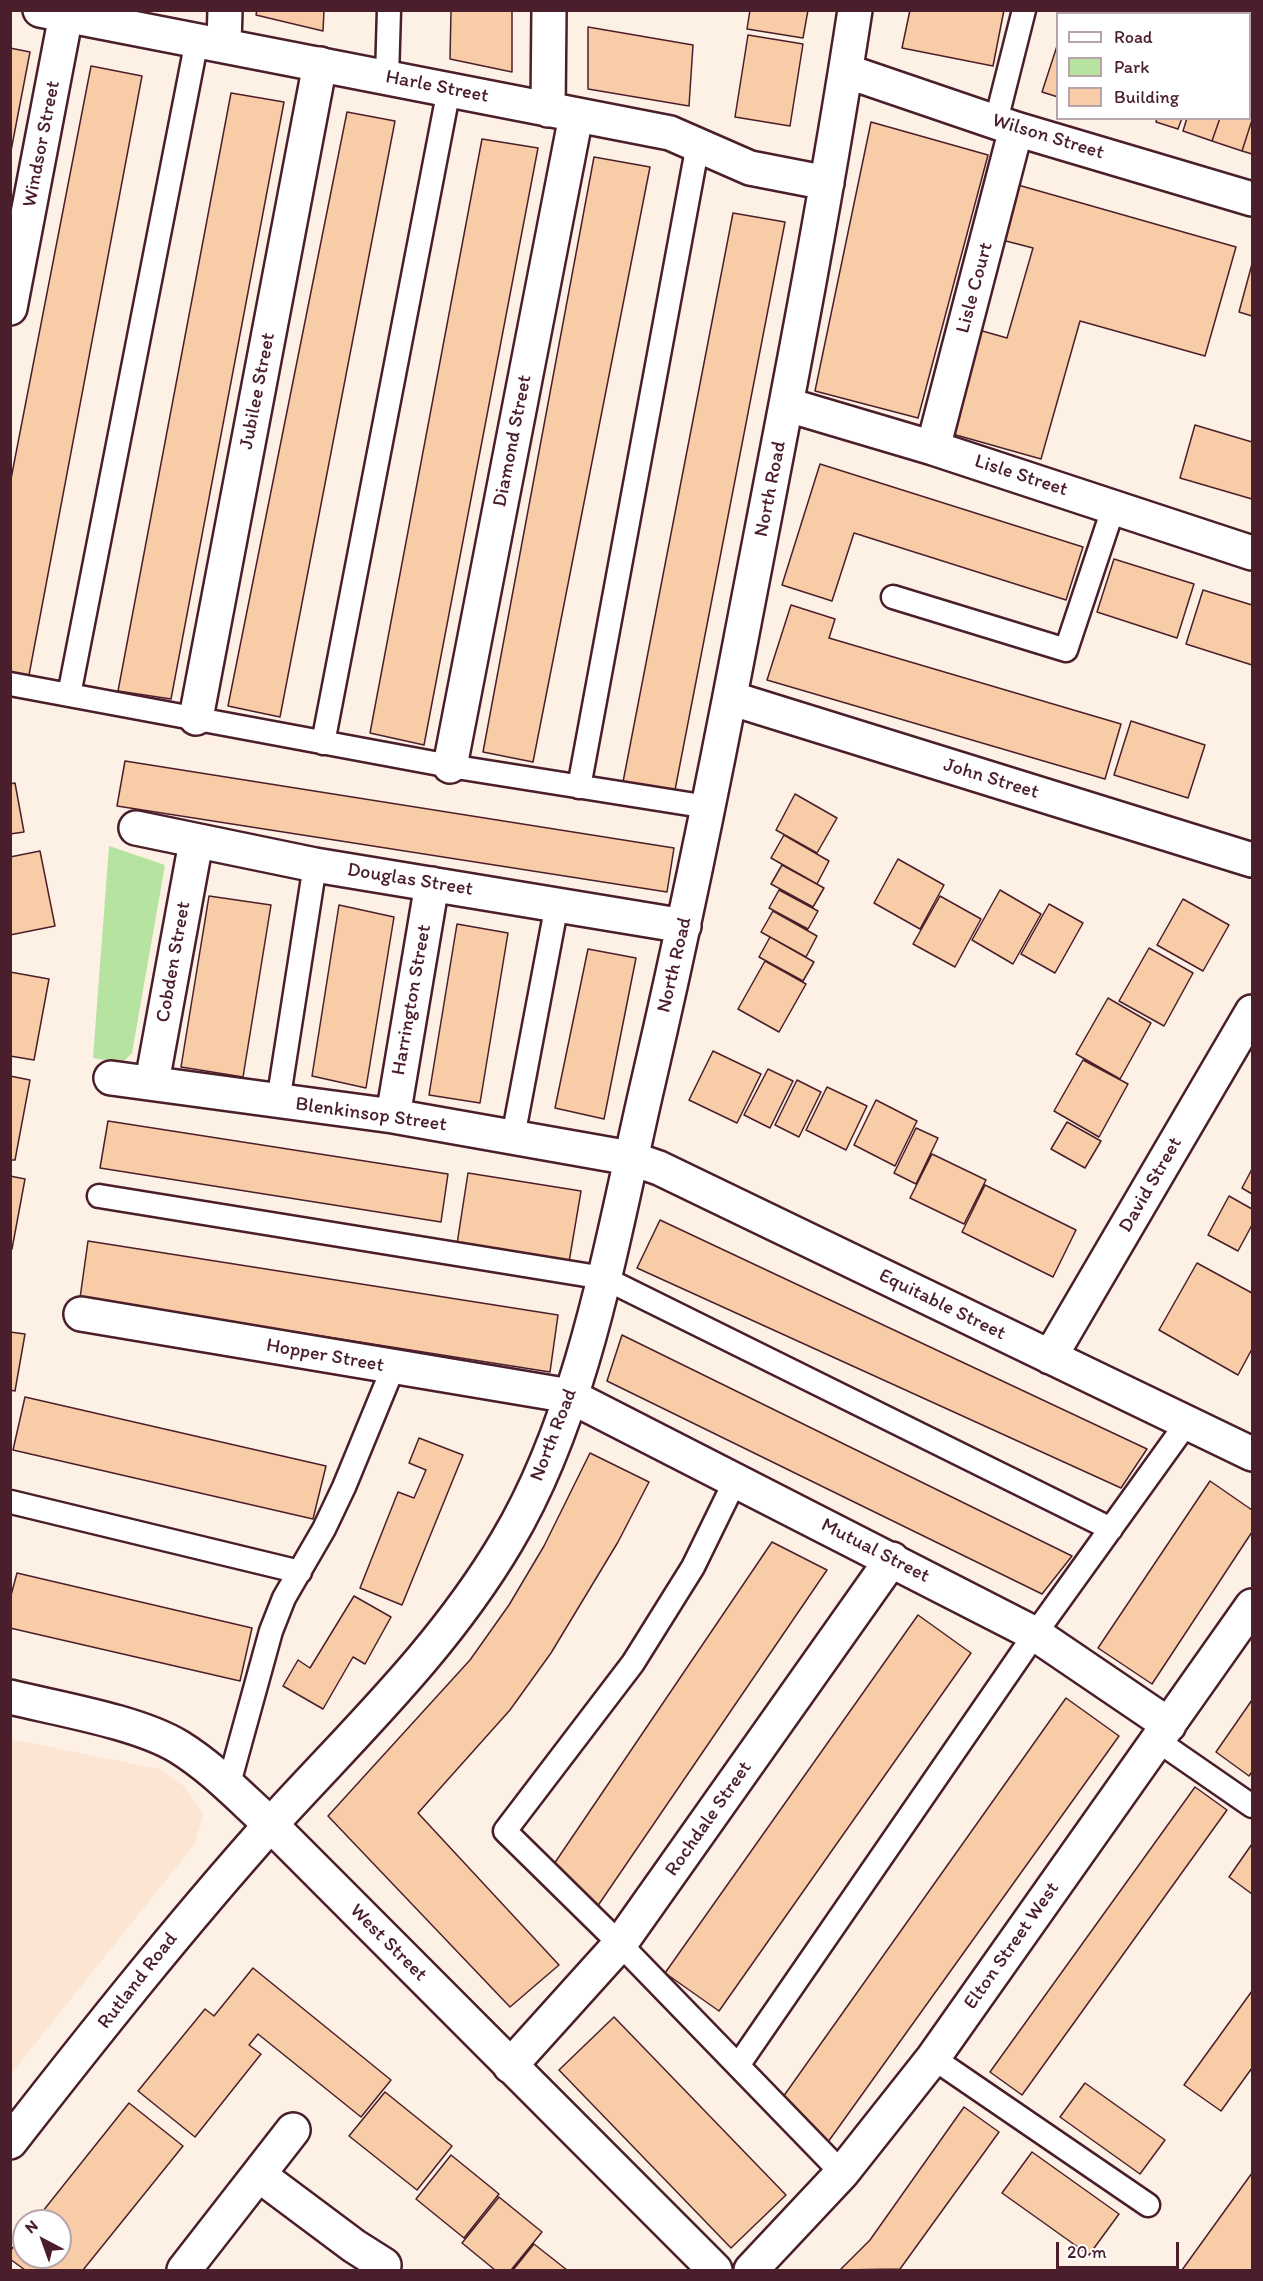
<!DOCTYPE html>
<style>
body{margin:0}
#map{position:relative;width:1263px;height:2281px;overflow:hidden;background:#fdf0e5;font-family:Itim,sans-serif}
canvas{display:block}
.frame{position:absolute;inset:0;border:12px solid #4a1f2b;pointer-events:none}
.legend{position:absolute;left:1056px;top:12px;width:195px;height:108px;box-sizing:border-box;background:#fff;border:2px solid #b7a5aa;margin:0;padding:8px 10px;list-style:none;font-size:18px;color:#4a1f2b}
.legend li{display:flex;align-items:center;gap:12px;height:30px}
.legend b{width:30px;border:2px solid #b7a5aa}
.north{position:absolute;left:12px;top:2209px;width:60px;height:60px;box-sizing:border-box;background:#fff;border:2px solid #b7a5aa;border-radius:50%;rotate:319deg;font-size:16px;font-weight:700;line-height:24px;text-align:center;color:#4a1f2b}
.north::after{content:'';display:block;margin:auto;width:21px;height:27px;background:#4a1f2b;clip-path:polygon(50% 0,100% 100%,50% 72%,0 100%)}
.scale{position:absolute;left:1056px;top:2242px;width:123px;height:27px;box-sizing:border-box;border:3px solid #4a1f2b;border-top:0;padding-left:8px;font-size:18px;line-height:21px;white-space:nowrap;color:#4a1f2b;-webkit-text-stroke:4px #fff;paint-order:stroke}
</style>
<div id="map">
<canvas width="1263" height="2281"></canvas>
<div class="frame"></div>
<ul class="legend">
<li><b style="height:8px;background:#fff"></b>Road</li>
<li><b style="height:16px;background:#b7e3a0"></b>Park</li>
<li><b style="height:16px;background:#f9cca8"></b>Building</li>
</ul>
<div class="north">N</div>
<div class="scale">20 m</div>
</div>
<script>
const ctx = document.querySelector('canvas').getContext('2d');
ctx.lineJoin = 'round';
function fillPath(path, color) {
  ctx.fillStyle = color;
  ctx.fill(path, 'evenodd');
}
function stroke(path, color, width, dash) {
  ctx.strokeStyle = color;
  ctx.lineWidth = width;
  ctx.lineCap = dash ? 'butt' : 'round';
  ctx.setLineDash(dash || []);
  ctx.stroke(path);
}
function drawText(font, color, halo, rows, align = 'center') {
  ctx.font = font + ' Itim,sans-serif';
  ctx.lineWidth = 4.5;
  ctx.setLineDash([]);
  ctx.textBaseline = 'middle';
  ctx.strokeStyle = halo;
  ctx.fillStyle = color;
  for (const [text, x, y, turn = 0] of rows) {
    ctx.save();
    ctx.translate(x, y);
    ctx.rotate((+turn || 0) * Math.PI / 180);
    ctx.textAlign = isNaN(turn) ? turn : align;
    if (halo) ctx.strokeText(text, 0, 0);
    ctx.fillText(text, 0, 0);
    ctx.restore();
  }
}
const built = new Path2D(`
 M11,1739L159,1769L185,1787L203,1814L195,1844L11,2074Z`);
const green = new Path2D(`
 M109,846L165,865L132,1053L122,1063L93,1058Z`);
const building = new Path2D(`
 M257,10H324L323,31L256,15Z
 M451,10H512V72L450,59Z
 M750,10H808L803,38L747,29Z
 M910,10H1004L993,66L902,48Z
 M1068,10H1155L1154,14H1067Z
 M588,27L693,45L689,106L588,89Z
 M748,35L803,44L790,126L735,117Z
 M1058,43V97L1042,92Z
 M10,48L30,52L10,156Z
 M1250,57L1252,58V120L1242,151L1212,141L1220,118H1250Z
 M91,66L142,76L29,675L10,672V484Z
 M231,93L284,102L171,699L118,691Z
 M347,112L395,121L280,717L228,706Z
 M1157,118H1182L1178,129L1156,122Z
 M1187,118H1220L1212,141L1183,131Z
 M1252,120V154L1242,151Z
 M871,122L988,155L918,418L815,391Z
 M482,139L538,148L424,745L370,733Z
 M594,157L650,167L533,762L483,752Z
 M1018,185L1236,247L1205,356L1080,321L1041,459L949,433L979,330L1007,338L1033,248L1002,240Z
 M733,213L785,222L675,790L623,782Z
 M1252,264V316L1239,312Z
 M1195,425L1252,442V499L1180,478Z
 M820,464L1083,547L1066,600L854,533L832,601L782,585Z
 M1114,559L1194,584L1177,638L1097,612Z
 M1203,590L1252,605V665L1186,644Z
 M791,605L835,619L829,638L1121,724L1105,779L767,680Z
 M1131,721L1205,745L1188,798L1114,775Z
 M125,761L674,848L667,892L117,806Z
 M15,783L24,832L10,834V784Z
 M795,794L837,818L817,853L776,830Z
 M784,835L829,861L817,884L771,858Z
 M40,851L55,926L10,935V857Z
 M898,859L944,885L920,929L874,903Z
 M782,865L824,888L813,907L771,884Z
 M779,890L818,911L808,929L769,908Z
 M1000,890L1041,914L1013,964L972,940Z
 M209,896L271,905L243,1077L181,1067Z
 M940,896L981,919L955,967L913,944Z
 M1183,899L1229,925L1203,971L1157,945Z
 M1049,904L1083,923L1055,973L1021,954Z
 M339,905L394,917L366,1088L312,1076Z
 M773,911L817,936L806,957L761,932Z
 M457,924L508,933L480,1103L429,1095Z
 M770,937L814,962L803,981L759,957Z
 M1149,948L1193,973L1164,1026L1119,1001Z
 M588,949L636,958L604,1119L555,1108Z
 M765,961L806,984L779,1032L738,1009Z
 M10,972L49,979L34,1060L10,1056Z
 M1108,998L1151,1023L1120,1079L1076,1054Z
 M713,1051L761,1074L737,1123L689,1100Z
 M1083,1060L1128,1084L1099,1137L1054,1111Z
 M768,1069L793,1081L770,1128L744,1115Z
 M10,1076L30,1080L15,1160H10Z
 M797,1080L821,1092L799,1137L775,1125Z
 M827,1087L867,1106L846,1150L806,1130Z
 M876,1100L917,1121L895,1166L854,1145Z
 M108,1121L448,1174L441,1222L100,1168Z
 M1067,1122L1101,1141L1085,1168L1051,1149Z
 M916,1128L938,1138L916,1184L894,1173Z
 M932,1154L986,1180L964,1224L910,1198Z
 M1252,1169V1194L1242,1188Z
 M468,1173L581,1191L569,1262L457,1244Z
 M10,1176L25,1179L12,1249H10Z
 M985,1185L1076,1230L1053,1277L962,1232Z
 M1229,1196L1252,1209V1225L1238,1251L1208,1235Z
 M660,1220L1147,1449L1121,1488L637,1268Z
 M88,1241L558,1315L550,1372L80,1298Z
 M1197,1263L1252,1293V1349L1238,1375L1159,1330Z
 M10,1332L25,1334L15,1391L10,1390Z
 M622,1335L1072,1556L1042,1594L607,1381Z
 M25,1397L326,1466L313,1519L13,1450Z
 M419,1438L463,1455L402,1605L360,1588L398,1492L414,1498L426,1470L409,1463Z
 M590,1453L649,1482L618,1542L551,1653L510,1710L418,1813L559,1965L510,2007L328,1816L470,1660L509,1605L544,1546Z
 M1210,1481L1252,1510V1532L1152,1684L1098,1648Z
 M772,1542L827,1570L597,1907L554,1864Z
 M17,1573L252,1628L240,1681L10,1628V1599Z
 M354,1596L391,1617L365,1664L353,1657L323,1709L283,1686L298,1660L310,1668Z
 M918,1615L971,1653L719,2011L665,1973Z
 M1066,1698L1119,1736L828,2142L783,2097Z
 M1252,1700V1772L1249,1776L1216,1752Z
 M1195,1787L1227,1810L1022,2095L990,2072Z
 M1252,1844V1894L1229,1877Z
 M253,1968L391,2080L361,2117L258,2034L249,2045L261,2054L195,2137L138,2091L205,2009L214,2016Z
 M1252,1991V2068L1221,2111L1184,2085Z
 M614,2017L786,2195L731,2248L559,2070Z
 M1085,2083L1165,2140L1140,2174L1060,2117Z
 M385,2092L452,2146L417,2190L349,2136Z
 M129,2103L183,2146L83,2270H25L10,2259V2251L24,2234V2257H60V2221H35Z
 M964,2107L999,2132L900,2269L840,2270L870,2240Z
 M1032,2152L1119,2214L1089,2255L1002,2193Z
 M451,2155L499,2194L464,2238L416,2199Z
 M1252,2173V2270H1182Z
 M499,2197L542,2232L511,2270H495L462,2243Z
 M534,2244L567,2270H513Z`);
const service = new Path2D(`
 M387,77L389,10
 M996,121L1024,10
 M893,597L1066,650L1114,506
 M10,684L450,766L708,807
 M69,695L197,40
 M323,743L449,89
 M579,787L698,144
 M278,1102L315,865
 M513,1137L557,904
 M99,1196L604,1278L1111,1529
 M736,1479L693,1567L633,1663L505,1831L620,1944L842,2173
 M11,1502L300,1572
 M1158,1741L1252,1806
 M228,1787L271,1631L284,1598L324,1529L344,1487L393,1368
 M933,2058L1148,2205
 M739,2064L1035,1634L1186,1424`);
const pedestrian = new Path2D(`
 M10,308L66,15
 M196,718L320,64
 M450,766L576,116`);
const minor = new Path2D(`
 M40,10L670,133L750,168L827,183
 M224,44L225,10
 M846,71L1016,129L1252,199
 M548,110L549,10
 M788,405L933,448L1252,553
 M933,448L1016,129
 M730,698L1252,860
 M136,828L315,865L684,926
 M111,1078L393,1116L630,1158L659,1168L1252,1454
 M152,1082L196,842
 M393,1116L432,884
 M81,1314L570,1396L1035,1634L1169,1725
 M1050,1357L1252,1012
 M510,2066L620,1944L892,1559
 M10,2142C95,2033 181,1925 273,1822C356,1731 444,1648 507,1541C586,1409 614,1228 649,1079C683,933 713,786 741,639C781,430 823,221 855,10
 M259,2175L354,2246L384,2265L383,2270
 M184,2270L293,2130
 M751,2270L842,2173L933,2058L1252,1606`);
const tertiary = new Path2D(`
 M10,1697C59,1709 138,1722 179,1747C213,1768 241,1798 271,1825L715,2270`);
const streetNames = [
 ["Harle Street",437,87,11],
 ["Wilson Street",1048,137,17],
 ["Windsor Street",42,144,-79],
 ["Lisle Court",975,288,-75],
 ["Jubilee Street",258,391,-79],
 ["Diamond Street",513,441,-79],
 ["Lisle Street",1021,476,18],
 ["North Road",771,489,-79],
 ["John Street",991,779,17],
 ["Douglas Street",410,880,9],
 ["Cobden Street",174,962,-80],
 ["North Road",675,965,-77],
 ["Harrington Street",412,1000,-80],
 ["Blenkinsop Street",371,1115,8],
 ["David Street",1151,1185,-60],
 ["Equitable Street",942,1305,26],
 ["Hopper Street",325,1356,10],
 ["North Road",554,1435,-69],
 ["Mutual Street",875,1551,27],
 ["Rochdale Street",709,1819,-55],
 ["West Street",388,1943,45],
 ["Elton Street West",1012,1946,-55],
 ["Rutland Road",138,1981,-52]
];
fillPath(built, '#fce5d3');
fillPath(green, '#b7e3a0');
fillPath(building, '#f9cca8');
stroke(building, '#4a1f2b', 1.5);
stroke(service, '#4a1f2b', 27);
stroke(pedestrian, '#4a1f2b', 38);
stroke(minor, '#4a1f2b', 38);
stroke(tertiary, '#4a1f2b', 38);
stroke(service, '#fff', 22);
stroke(pedestrian, '#fff', 33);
stroke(minor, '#fff', 33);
stroke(tertiary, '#fff', 33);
drawText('20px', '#4a1f2b', '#fff', streetNames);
</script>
